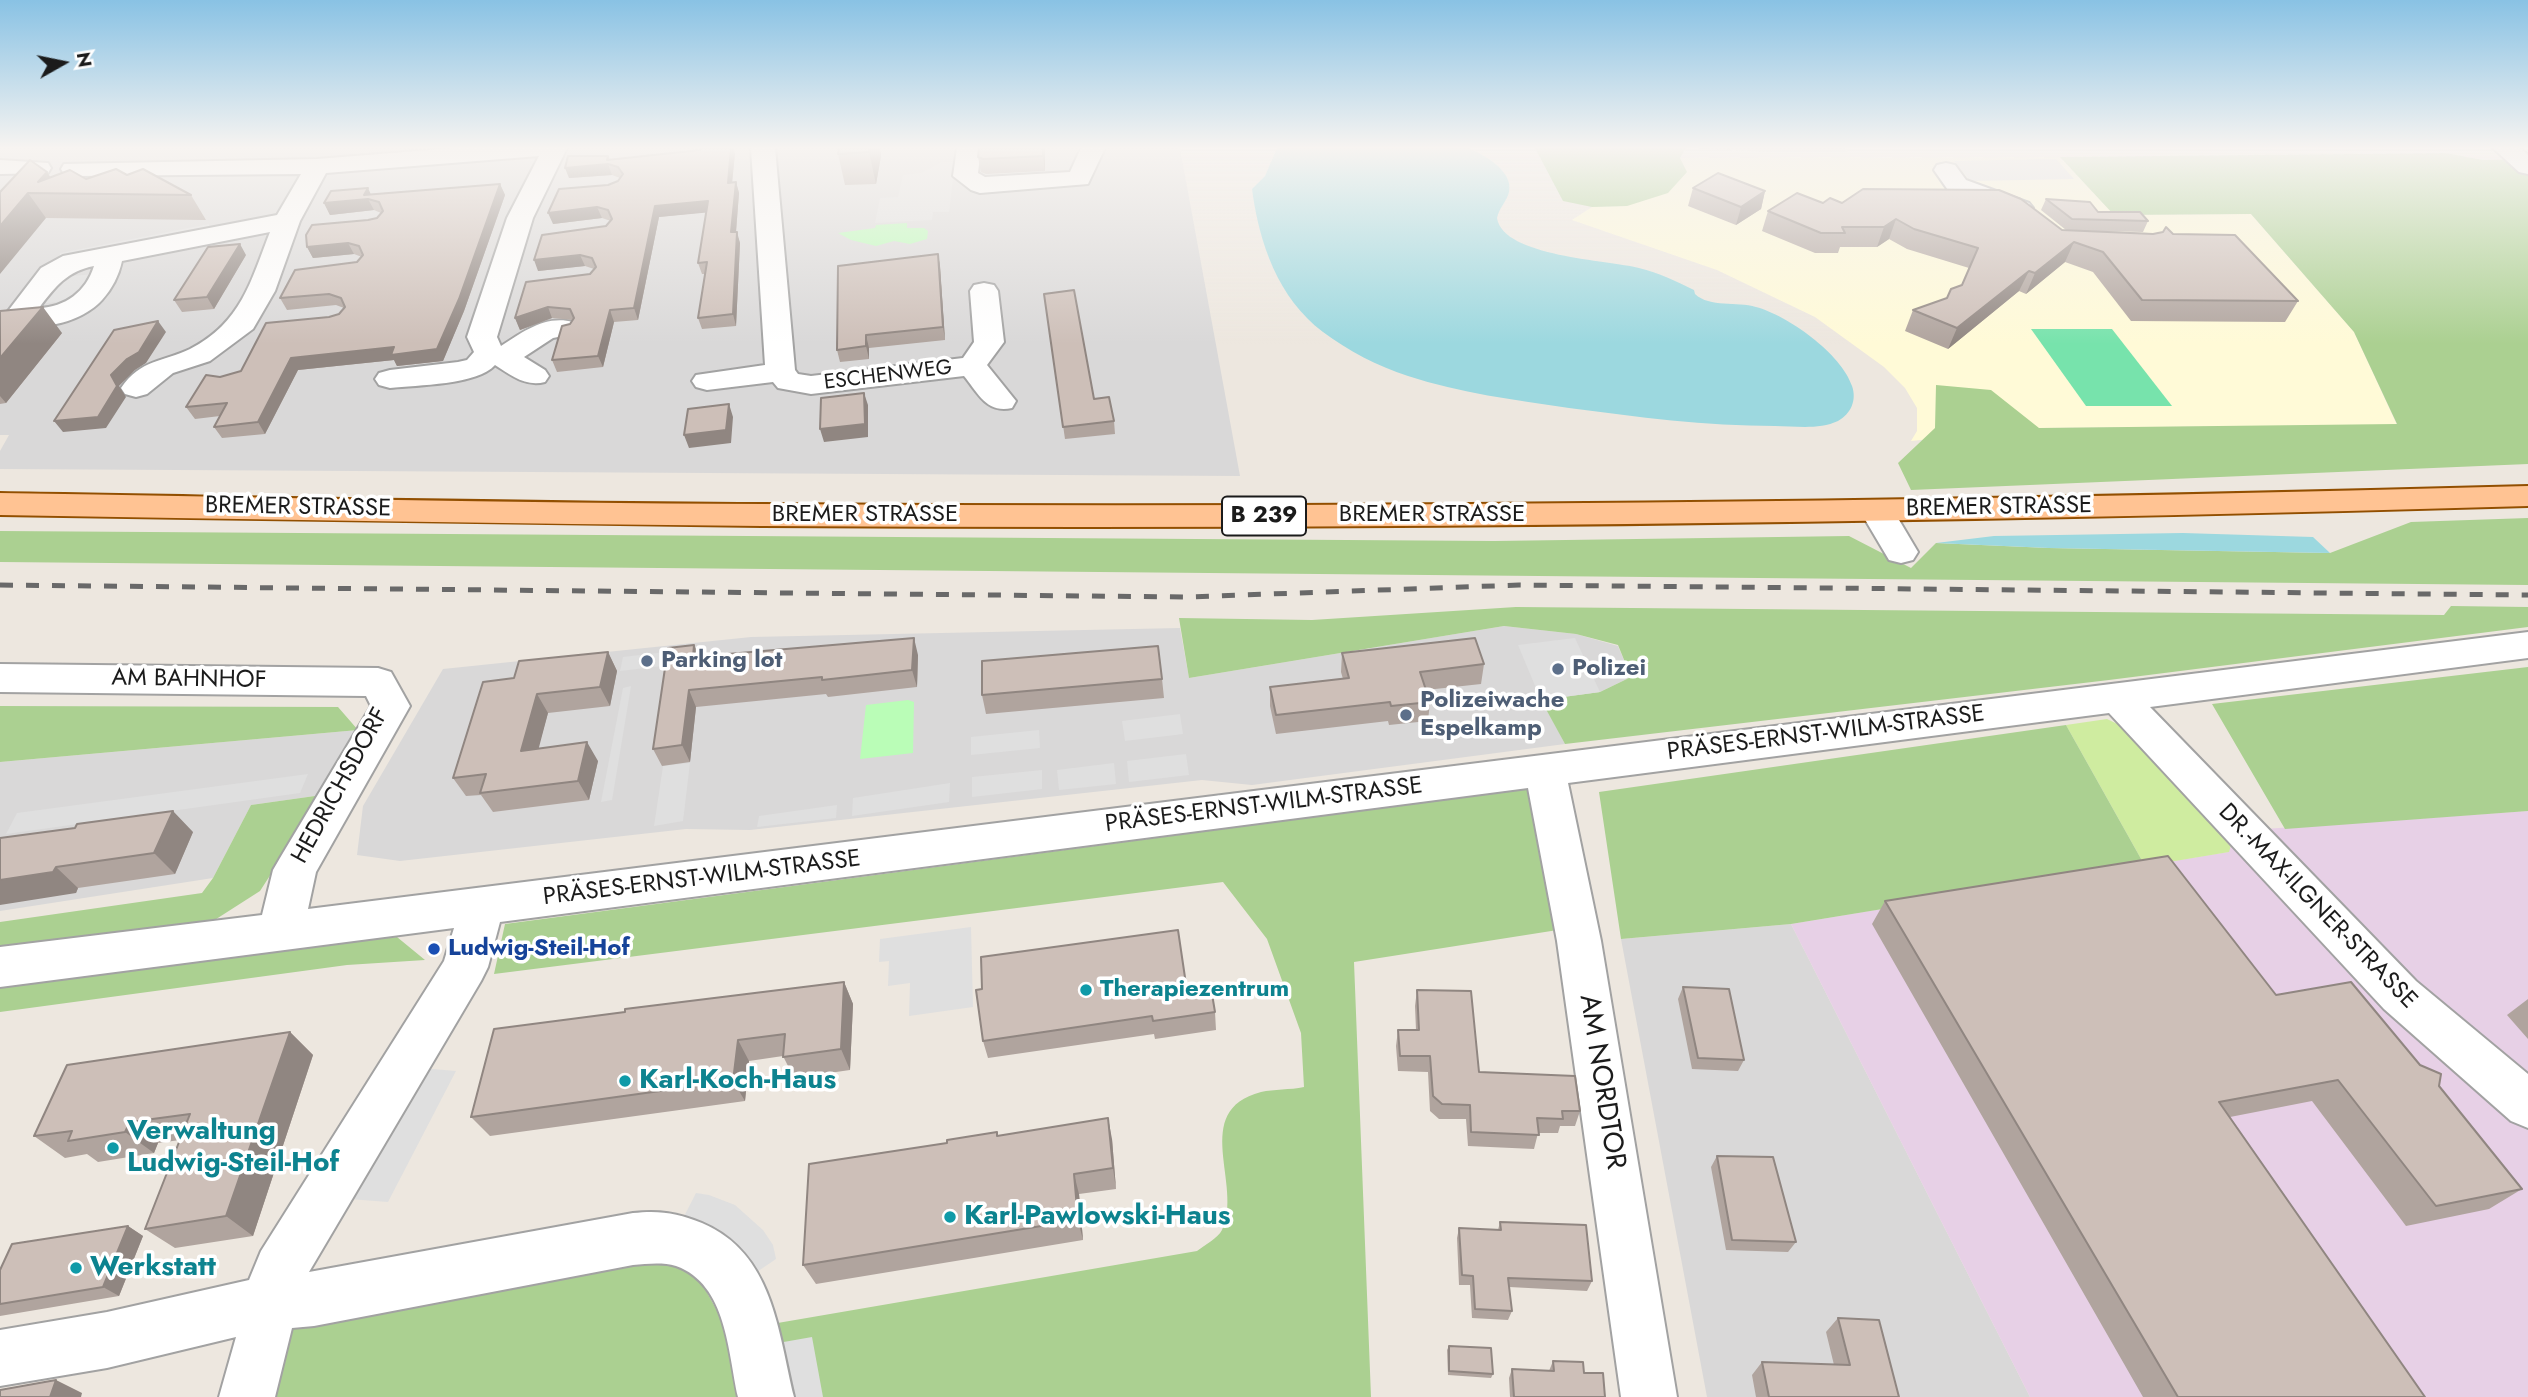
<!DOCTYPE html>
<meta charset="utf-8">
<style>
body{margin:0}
#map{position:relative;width:2528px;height:1397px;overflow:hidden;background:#ede7df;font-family:Jost,sans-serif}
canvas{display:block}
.north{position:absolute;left:28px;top:28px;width:70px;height:70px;-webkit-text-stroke:5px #fff;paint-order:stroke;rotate:81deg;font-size:19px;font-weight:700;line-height:28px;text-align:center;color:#1b1b1b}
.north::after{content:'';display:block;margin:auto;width:24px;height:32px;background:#1b1b1b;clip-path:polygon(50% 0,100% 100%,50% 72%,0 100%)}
</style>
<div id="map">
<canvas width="2528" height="1397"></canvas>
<div class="north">N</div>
</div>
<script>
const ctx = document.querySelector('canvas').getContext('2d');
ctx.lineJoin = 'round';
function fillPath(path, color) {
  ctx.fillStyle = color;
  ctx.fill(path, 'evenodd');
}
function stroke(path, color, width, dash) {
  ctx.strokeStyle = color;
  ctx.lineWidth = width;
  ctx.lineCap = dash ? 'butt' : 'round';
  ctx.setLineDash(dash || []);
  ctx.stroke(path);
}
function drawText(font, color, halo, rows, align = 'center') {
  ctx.font = font + ' Jost,sans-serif';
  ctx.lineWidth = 7;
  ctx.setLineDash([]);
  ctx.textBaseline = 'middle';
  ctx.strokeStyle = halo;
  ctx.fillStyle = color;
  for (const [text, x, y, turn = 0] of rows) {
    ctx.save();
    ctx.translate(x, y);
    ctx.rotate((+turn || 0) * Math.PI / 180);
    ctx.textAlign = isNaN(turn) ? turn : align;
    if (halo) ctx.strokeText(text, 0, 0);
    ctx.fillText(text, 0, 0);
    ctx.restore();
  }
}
const residential = new Path2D(`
 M0,148H1180L1240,476L0,469V451L9,435H0Z
 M1504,626L1576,634L1618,646L1631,677L1600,692L1542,700L1565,744L1252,785L1202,780L750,830L686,829L400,861L357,855L363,806L443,669L751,637L1180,628L1189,678Z
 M358,730L322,795L251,805L213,878L0,911V762Z
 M1791,924L2030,1397H1707L1621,939Z`);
const industrial = new Path2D(`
 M2528,811V1397H2030L1791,924L2228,852L2235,831Z`);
const education = new Path2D(`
 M2060,157L2114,215L2251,214L2354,332L2397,425L2039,428L1911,441L1917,431V408L1905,388L1884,367L1815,317L1717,270L1572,220L1592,207L1627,206L1680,158Z`);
const grass = new Path2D(`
 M2107,719L2134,732L2235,831L2229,852L2145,866L2066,725Z`);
const forest = new Path2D(`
 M1535,148H1686L1680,158L1687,172L1668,193L1627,206L1592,207L1563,201Z
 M2446,153L2483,160L2528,159V464L1911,490L1898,463L1935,428L1936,385L1991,390L2039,428L2397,424L2354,332L2251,214L2114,215L2060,157Z
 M2528,518V585L0,562V531L1495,541L1849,536L1911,568L1936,543L2049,548L2330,553L2411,522Z
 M2451,606L2528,607V627L2109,680L1565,744L1541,700L1600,692L1631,677L1618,645L1576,634L1504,626L1189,678L1179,618L1312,620L1516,607L2444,615Z
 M2528,667V811L2285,829L2212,704Z
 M0,706L338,707L358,730L0,762Z
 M2066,725L2145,866L1791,924L1621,939L1599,792Z
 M1533,788L1564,929L1354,962L1371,1397H778L766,1325L1197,1251C1205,1245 1218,1238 1222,1230C1244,1185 1189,1111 1261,1092C1274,1089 1290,1090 1304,1087L1301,1033L1267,939L1223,882L494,974L505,924Z
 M322,795L260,891L210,923L0,950V922L202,893L213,878L251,805Z
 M397,937L425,960L347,965L0,1012V980Z
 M650,1255L693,1270L705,1289L724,1323L739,1397H264L287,1318Z`);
const park = new Path2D(`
 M907,223V228H924L928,231L927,239L910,244L894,241L876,246L851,240L838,233L875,228L876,225Z
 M908,700L914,702L913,753L860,759L866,705Z`);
const pitch = new Path2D(`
 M2031,329H2112L2172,406H2086Z`);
const parking = new Path2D(`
 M1693,148H1845L1847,152H1769Z
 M2056,159L2074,179L1970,181L1954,161Z
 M942,162H955L949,212H933L932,220L875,223L880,198L898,197L903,175L921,173Z
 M209,224V230L59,260L60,253Z
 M97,274L78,300L38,304L57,277Z
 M1575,638L1600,692L1541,700L1518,645Z
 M674,651L671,665L620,671L623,657Z
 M631,686L612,800L601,802L623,688Z
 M1180,714L1183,734L1125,741L1122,721Z
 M1039,730L1040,748L971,755V737Z
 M1186,754L1189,775L1129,782L1127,761Z
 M690,763L683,821L654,826L663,766Z
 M1114,763L1116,784L1059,790L1057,770Z
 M1042,770V789L972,797V777Z
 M308,774L300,793L6,834L17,813Z
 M950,783L949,802L852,816L853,798Z
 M837,805L836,818L757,827L759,816Z
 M971,927L973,1007L909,1016L910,983L888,986L889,961L879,962L880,939Z
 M421,1068L456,1071L388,1202L349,1199Z
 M696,1193L709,1195L735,1205L763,1230L773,1245L776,1259L742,1282L675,1234Z
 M812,1337L823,1397H786L778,1343Z`);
const water = new Path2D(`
 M1277,148H1468C1483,154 1514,171 1509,192C1507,201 1499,208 1497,218C1503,257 1609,260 1639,268C1659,273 1676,281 1694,290L1695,294C1710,308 1737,301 1756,307C1787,315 1842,354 1852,386C1857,400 1851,414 1838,421C1819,430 1795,426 1775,426C1706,426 1637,417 1569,408C1515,400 1460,393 1408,376C1377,366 1349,351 1323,332C1278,298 1259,243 1252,189L1265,176Z
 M2183,533L2313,537L2330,553L2049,548L1936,543L1994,536Z`);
const minor = new Path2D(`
 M454,148H567L533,218L497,337L501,346C523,332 545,315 573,322L577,328L573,334L553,338L524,357L545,370L549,376L545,382C525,387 511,375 495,365C478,385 417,385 390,388L379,385L375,379L379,373L390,370L458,362L467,360L474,352L467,337L507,218L539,156L326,173L300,221L275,291L253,329L210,361L173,373L147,394L136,397L125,394L121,388C141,359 163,362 190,349C241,323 251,281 270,232L122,261C119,275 112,289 102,300C83,322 27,339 8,311L41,268L63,256L277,215L301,174L73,176L64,174L61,169L64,164L317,159ZM94,266C86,292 65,307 39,308C55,287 67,271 94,266Z
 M751,148H775L795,370L798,374L811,376L963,358L974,342L970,291L974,285L984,283L994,285L998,291L1004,342L987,365L1016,401L1012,408C987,414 978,393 964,376L811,394L778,388L773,382L707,390L696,387L692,381L696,375L765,365Z
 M957,148H981L978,173L985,177L1070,172L1081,148H1105L1088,184L980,193L971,190L953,176Z
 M2493,148H2520L2528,155V174L2519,172Z
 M0,160L48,163L51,168L48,173L0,174Z
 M1946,163L1955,165L1966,180L2029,203L2033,208L2029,213L2020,216L1948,190L1934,170L1937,165Z
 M1877,500L1889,503L1918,552L1913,560L1901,563L1889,560L1860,511L1865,503Z
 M2528,632V658L2150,707L2416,981L2528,1074V1128L2511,1121L2384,1009L2109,713L1568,783L1601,941L1677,1397H1621L1557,941L1528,788L500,922L488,967L481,981L309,1272L633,1213C659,1210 678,1213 702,1223C773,1253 778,1331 794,1397H738C728,1353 727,1284 676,1266C662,1262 647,1264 633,1265L314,1326L292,1328L275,1397H219L236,1337L107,1368L0,1386V1330L107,1312L249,1280L261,1251L444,961L454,928L0,987V947L262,915L273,870L280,858L371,706L366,696L0,692V664L378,668L391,672L410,706L316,872L308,909Z`);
const major = new Path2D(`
 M2528,486V506C1940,523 1351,530 762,526C508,524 254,519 0,515V493C254,497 508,503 762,504C1351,508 1940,502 2528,486Z`);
const rail = new Path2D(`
 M0,585L1187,597L1519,585L2528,595`);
const wall = new Path2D(`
 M880,148L881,156L876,184L845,185L838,154Z
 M1045,148V171L986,174L981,172L978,157Z
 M735,153L732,182H736L739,193L736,232L740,243L736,326L702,329L698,318L705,274H702L698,263L706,212L659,217L638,320L614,322L603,367L557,372L552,360L573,320L552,318L520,330L515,318L590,274L594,269L585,266L538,271L606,226L611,221L602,218L553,224L608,185L618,181L620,178L612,175L569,178L608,156L610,160Z
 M47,172L50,177L86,179L127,175L191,195L206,220L46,218L0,192Z
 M500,184L505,195L464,311L443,361L397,366L394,360L298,370L265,434L222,438L214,427L220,416L195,419L186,407L220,377L241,371L329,317L339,314L344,308L336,305L287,310L280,298L357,262L362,257L354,254L313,258L307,247L377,218L381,213L374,210L330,215L324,203L371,194Z
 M1693,188L1765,191L1761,209L1736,225L1688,206Z
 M2046,199L2098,212L2148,221L2143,232L2100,231L2173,234L2298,301L2285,322L2131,321L2093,272L2065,262L2026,294L2019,291L1948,349L1905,331L1913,310L1947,298L1962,285L1969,268L1907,249L1889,239L1877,247H1840L1838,253H1815L1762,231L1768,211L1823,203H1842L2066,230L2041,210Z
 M938,254L940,266L945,340L869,348V359L840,362L837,350Z
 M246,255L214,309L182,312L174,300Z
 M1044,294L1094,399L1114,421L1115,434L1065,439Z
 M0,311L62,333L6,403L0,404Z
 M694,645L699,657L918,655L917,687L828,697L826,694L696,707L690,762L662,766L653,749Z
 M608,652L617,671L610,706L548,713L538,748L598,761L589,800L493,812L481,795L466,796L453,778L514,678Z
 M1342,653L1484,664L1481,684L1426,690L1430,702L1428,721L1389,725L1388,721L1276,734L1270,706V687L1343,679L1341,672Z
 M1162,679L1164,698L986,714L982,695Z
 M193,832L175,874L78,888L76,893L0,838Z
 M1885,901L2276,995L2420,1065L2522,1189L2489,1209L2406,1226L2312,1101L2230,1117L2425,1397H2143L1872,924Z
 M844,982L853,1004L850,1070L794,1078L783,1056L749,1061L745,1101L490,1136L471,1117L625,1012Z
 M1683,987L1744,1060L1738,1071L1692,1069L1678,999Z
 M1417,990L1479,1072L1580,1111L1575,1126H1560L1558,1133H1538L1534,1149L1468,1146L1466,1119H1439L1430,1111L1428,1072L1398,1071L1396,1046L1398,1030H1416L1415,1006Z
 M1187,991L1215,1012L1216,1030L1155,1039L1154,1034L988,1058L983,1041Z
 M2528,999V1039L2507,1015Z
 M290,1032L313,1055L253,1236L175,1248L145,1229L180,1140L158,1143L154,1153L98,1162L87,1154L65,1158L34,1136Z
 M998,1136L1112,1139L1116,1189L1079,1194L1083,1240L816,1284L803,1265Z
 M1717,1156L1796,1242L1788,1252L1726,1250L1711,1167Z
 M1500,1222L1592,1281L1587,1291L1509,1287L1512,1311L1508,1320L1472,1318L1470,1285H1459L1457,1238L1459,1228L1498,1230Z
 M128,1226L143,1236L119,1296L0,1316V1270Z
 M1838,1318L1899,1397H1756L1752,1375L1762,1362L1834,1365L1826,1332Z
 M1449,1346L1493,1374L1491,1378L1448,1375L1447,1350Z
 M1553,1361L1584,1373L1605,1397H1510L1509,1378L1512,1369L1549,1371Z`);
const shadedWall = new Path2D(`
 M731,148H733L735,153L731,194L728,183Z
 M870,148H880L881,156L876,184L869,152Z
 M1043,148H1045V171L1043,156Z
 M608,164L612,175L569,178L565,168Z
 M47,172L61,193L38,182Z
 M736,182L739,193L735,244L731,232Z
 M500,184L505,195L464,311L443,361L397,366L394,360L298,370L265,434L258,422L291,358Z
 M368,188L373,199H368L374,210L330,215L324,203L364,195Z
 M1765,191L1761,209L1736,225L1741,207Z
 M28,193L46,218L0,274V226Z
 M708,201L712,212L659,217L638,320L634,308L655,206Z
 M597,207L602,218L553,224L548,213Z
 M1896,219L1889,239L1877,247L1884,227Z
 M737,232L740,243L736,326L733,314Z
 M2074,242L2065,262L2026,294L2035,273Z
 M348,243L354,254L313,258L307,247Z
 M240,244L246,255L214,309L207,297Z
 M938,254L940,266L945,340L943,327Z
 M580,255L585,266L538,271L534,260Z
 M2029,271L2019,291L1948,349L1957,328Z
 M43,307L62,333L6,403L0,396V358Z
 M548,307L552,318L520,330L515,318Z
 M610,310L614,322L603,367L598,356Z
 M158,321L166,332L146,363L135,370L119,386L126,397L106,428L63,432L54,421Z
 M866,335L869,348V359L866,346Z
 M864,393L868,405V437L824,442L820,429Z
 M729,404L733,417L731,443L689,448L684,435Z
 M914,638L918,655L917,687L912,670Z
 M694,645L702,662L693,657Z
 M608,652L617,671L610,706L600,687Z
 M689,690L696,707L690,762L682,745Z
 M537,694L548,713L533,770L521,751Z
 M587,742L598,761L589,800L578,781Z
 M173,811L193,832L175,874L154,853Z
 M56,867L78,888L76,893L0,905V880Z
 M844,982L853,1004L850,1070L841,1049Z
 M290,1032L313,1055L253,1236L226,1216Z
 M738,1040L749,1061L745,1101L733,1081Z
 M1108,1118L1112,1139L1116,1189L1113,1168Z
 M130,1122L158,1143L154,1153L125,1132Z
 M1074,1174L1079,1194L1083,1240L1078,1220Z
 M128,1226L143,1236L119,1296L103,1287Z
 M56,1380L82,1393L81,1397H50Z`);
const building = new Path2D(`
 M700,148H731L728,183L736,182L731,232H737L733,314L698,318L707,262L698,263L708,201L655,206L634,308L610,310L598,356L552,360L562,326L570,324L574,318L570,309L548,307L515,318L526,282L590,274L596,267L592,258L580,255L534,260L542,235L606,226L612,219L608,210L597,207L548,213L559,189L608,185L618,181L623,174L618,167L608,164L565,168L568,156H608L607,160L700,150Z
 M839,148H870L869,152L838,154Z
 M979,148H1043V156L983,159L978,157Z
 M30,160L47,172L38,182L70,170L86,179L116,169L127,175L143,169L191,195L28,193L0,226V192Z
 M1718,173L1765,191L1741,207L1693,188Z
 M500,184L459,299L437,349L391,355L394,347L291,358L258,422L214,427L227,403L186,407L206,375L220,377L241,371L266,323L329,317L339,314L345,307L341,298L329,294L280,298L295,270L357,262L363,255L359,246L348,243L307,247L306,235L312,225L368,220L377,218L383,211L379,202L368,199L324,203L331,191L368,188L364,195Z
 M1863,189L1999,190L2021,199L2062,230L2153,234L2163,232L2166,227L2173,234L2235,235L2298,301L2142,300L2103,252L2074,242L2035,273L2029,271L1957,328L1913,310L1947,298L1951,289L1962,285L1978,248L1914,229L1896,219L1884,227H1842L1845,233H1821L1768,211L1797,193L1823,203L1830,198L1842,203Z
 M2046,199L2090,202L2098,212H2140L2148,221L2072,219Z
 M240,244L207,297L174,300L208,247Z
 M938,254L943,327L866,335V346L837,350L838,266Z
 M1074,290L1094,399L1109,397L1114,421L1063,427L1044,294Z
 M43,307L0,358V311Z
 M158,321L139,352L127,359L111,375L117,386L98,417L54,421L114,330Z
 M864,393L865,424L820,429L821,398Z
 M729,404L726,430L684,435L688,409Z
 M914,638L912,670L822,680V677L689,690L682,745L653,749L668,648L694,645L693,657Z
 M1475,638L1484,664L1420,672L1430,702L1391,706L1390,702L1276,715L1270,687L1349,678L1342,653Z
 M1158,646L1162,679L982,695V661Z
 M608,652L600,687L537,694L521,751L587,742L578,781L480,793L486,774L453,778L483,682L514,678L519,661Z
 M173,811L154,853L56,867L53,872L0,880V838L75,828L77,824Z
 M2168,856L2276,995L2351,982L2420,1065L2441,1074L2439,1086L2522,1189L2436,1206L2338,1080L2219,1102L2425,1397H2178L1885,901Z
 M1178,930L1187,991L1211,988L1215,1012L1153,1021L1152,1016L983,1041L976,990L982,989L981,957Z
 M844,982L841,1049L783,1057L785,1034L738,1040L733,1081L471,1117L494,1029L625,1012V1009Z
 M1683,987L1729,989L1744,1060L1698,1058Z
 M1417,990L1471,991L1479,1072L1575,1076L1580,1111H1562L1563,1119L1537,1118L1539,1135L1471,1132L1470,1105L1442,1104L1433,1096L1430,1056H1400L1398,1030H1419Z
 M290,1032L226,1216L145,1229L190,1114L130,1122L125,1132L68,1141L72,1131L34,1136L67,1065Z
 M1108,1118L1113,1168L1074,1174L1078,1220L803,1265L809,1164L947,1143V1140L997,1132V1136Z
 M1717,1156L1773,1157L1796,1242L1732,1240Z
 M1500,1222L1586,1225L1592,1281L1508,1278L1512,1311L1475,1309L1473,1276L1462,1275L1459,1228L1501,1230Z
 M128,1226L103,1287L0,1304V1270L12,1244Z
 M1838,1318L1879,1320L1899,1397H1769L1762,1362L1850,1365Z
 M1449,1346L1491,1348L1493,1374L1449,1371Z
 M1553,1361L1583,1362L1584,1373H1603L1605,1397H1514L1512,1369L1554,1371Z
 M56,1380L50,1397H0V1390Z`);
const markers = [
 [647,661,7,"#5c6f8a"],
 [1558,669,7,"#5c6f8a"],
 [1406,715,7,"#5c6f8a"],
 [434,949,7,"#1a4fb4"],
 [1086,990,7,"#0f9aa8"],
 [625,1081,7,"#0f9aa8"],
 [113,1148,7,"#0f9aa8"],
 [950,1217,7,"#0f9aa8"],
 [76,1268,7,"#0f9aa8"]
];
const farStreetnames = [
 ["ESCHENWEG",888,376,-7]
];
const shields = [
 [1264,516,84]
];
const shieldNames = [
 ["B 239",1264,516]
];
const streetNames = [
 ["BREMER STRASSE",298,508,1],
 ["BREMER STRASSE",1999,508,-1],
 ["BREMER STRASSE",865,515],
 ["BREMER STRASSE",1432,515],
 ["AM BAHNHOF",189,680,1],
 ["PRÄSES-ERNST-WILM-STRASSE",1826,734,-7],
 ["HEDRICHSDORF",341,786,-61],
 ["PRÄSES-ERNST-WILM-STRASSE",1264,806,-7],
 ["PRÄSES-ERNST-WILM-STRASSE",702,879,-7],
 ["DR.-MAX-ILGNER-STRASSE",2317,907,46]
];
const serviceNames = [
 ["Parking lot",661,661],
 ["Polizei",1572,669],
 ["Polizeiwache",1420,701],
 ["Espelkamp",1420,729]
];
const transitNames = [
 ["Ludwig-Steil-Hof",448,949]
];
const cultureNames = [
 ["Therapiezentrum",1100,990]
];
const nearCulturenames = [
 ["Karl-Koch-Haus",639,1081],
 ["Verwaltung",127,1132],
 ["Ludwig-Steil-Hof",127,1164],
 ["Karl-Pawlowski-Haus",964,1217],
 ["Werkstatt",90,1268]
];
const nearStreetnames = [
 ["AM NORDTOR",1601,1082,81]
];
fillPath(residential, '#d9d8d8');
fillPath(industrial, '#e7d0e6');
fillPath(education, '#fffad7');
fillPath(grass, '#cfeca0');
fillPath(forest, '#abd091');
fillPath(park, '#bafdb7');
fillPath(pitch, '#77e3ac');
fillPath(parking, '#dfdfdf');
fillPath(water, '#9cd8df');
stroke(minor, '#a2a2a2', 4);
stroke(major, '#924f00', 4);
fillPath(minor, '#fff');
fillPath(major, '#ffc393');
stroke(rail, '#696969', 5, [13, 13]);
fillPath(wall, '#b0a49e');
fillPath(shadedWall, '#908681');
fillPath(building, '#cdbfb8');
stroke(building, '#908681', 2);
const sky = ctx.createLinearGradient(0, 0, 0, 344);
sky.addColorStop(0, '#89c2e4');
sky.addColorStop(0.43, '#f7f4f1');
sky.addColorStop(1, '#f7f4f100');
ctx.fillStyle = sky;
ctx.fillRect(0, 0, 2528, 344);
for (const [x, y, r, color] of markers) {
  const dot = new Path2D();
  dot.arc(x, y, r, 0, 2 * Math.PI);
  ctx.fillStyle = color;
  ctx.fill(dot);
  stroke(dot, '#fff', 2.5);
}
drawText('21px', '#1b1b1b', '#fff', farStreetnames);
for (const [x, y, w] of shields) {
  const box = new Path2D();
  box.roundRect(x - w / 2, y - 19.5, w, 39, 5);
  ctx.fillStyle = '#fff';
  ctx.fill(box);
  stroke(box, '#1b1b1b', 2);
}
drawText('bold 23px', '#1b1b1b', null, shieldNames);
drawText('24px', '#1b1b1b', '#fff', streetNames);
drawText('bold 24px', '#4e5e75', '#fff', serviceNames, 'left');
drawText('bold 24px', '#164399', '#fff', transitNames, 'left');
drawText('bold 24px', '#0d838f', '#fff', cultureNames, 'left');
drawText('bold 28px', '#0d838f', '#fff', nearCulturenames, 'left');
drawText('28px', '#1b1b1b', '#fff', nearStreetnames);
</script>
